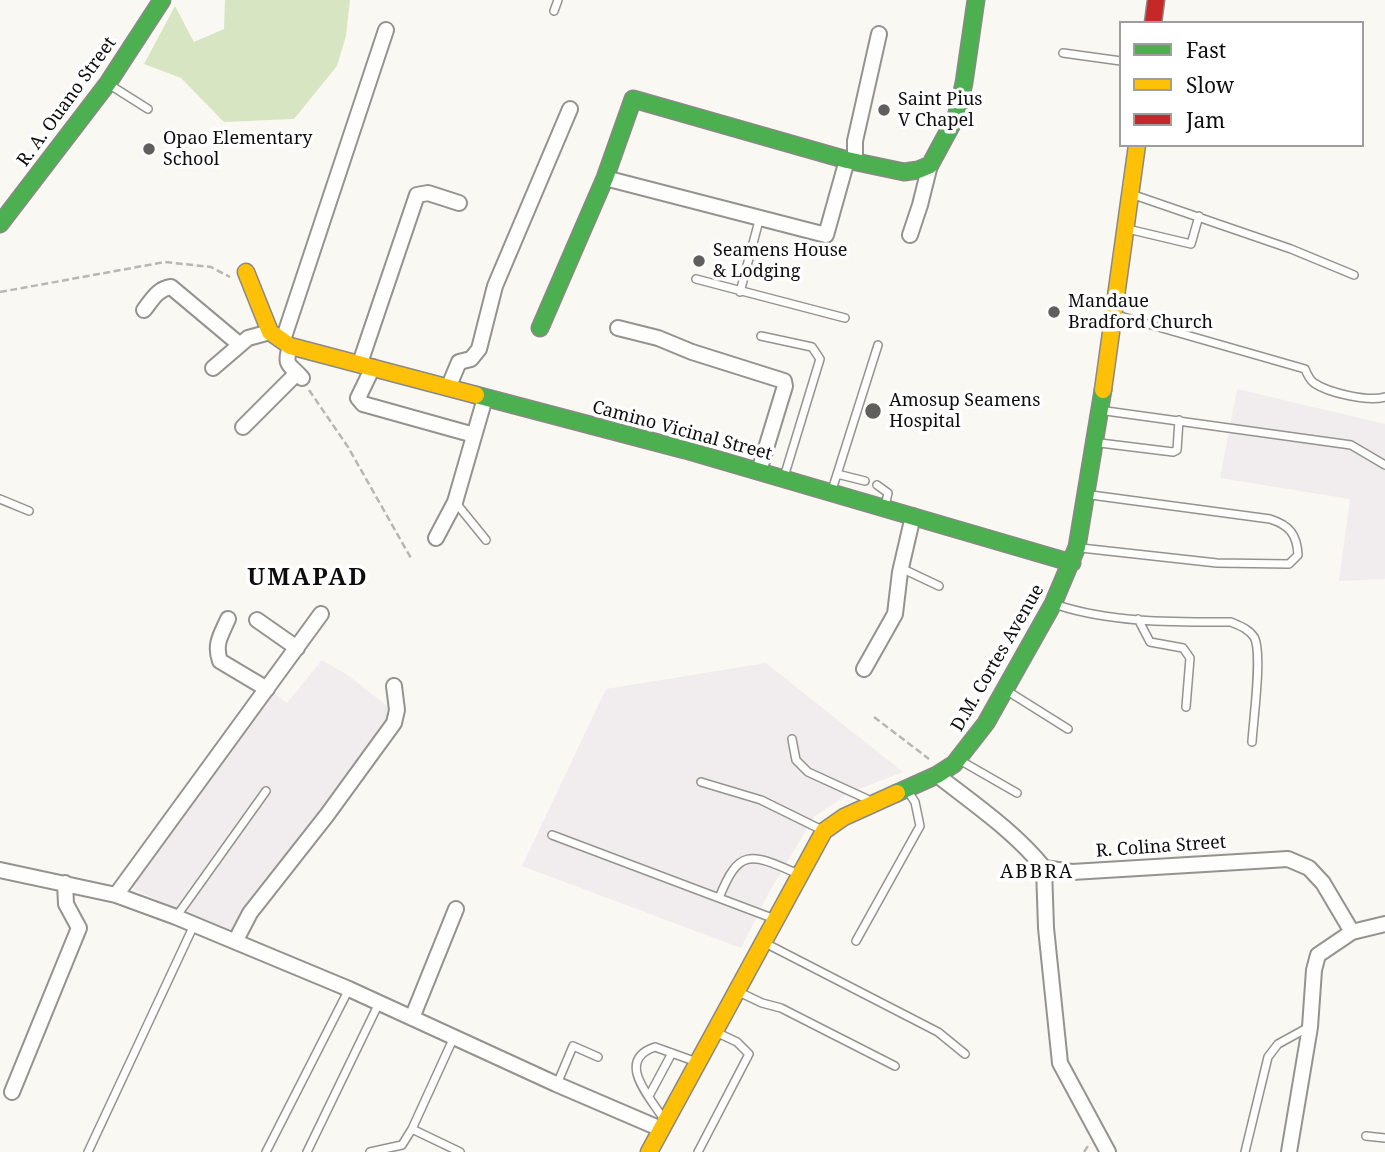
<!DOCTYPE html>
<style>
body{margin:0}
#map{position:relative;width:1385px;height:1152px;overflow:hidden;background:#faf8f2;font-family:"Noto Serif",serif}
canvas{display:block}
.legend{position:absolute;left:1119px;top:21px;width:245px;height:126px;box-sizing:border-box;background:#fff;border:2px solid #9e9e9e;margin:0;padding:9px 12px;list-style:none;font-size:21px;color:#0d0d0d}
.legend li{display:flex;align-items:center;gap:14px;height:35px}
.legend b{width:35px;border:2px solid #9e9e9e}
</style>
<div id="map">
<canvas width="1385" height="1152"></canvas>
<ul class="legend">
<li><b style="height:9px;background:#4caf50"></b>Fast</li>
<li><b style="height:9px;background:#ffc107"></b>Slow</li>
<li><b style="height:9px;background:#c62828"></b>Jam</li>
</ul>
</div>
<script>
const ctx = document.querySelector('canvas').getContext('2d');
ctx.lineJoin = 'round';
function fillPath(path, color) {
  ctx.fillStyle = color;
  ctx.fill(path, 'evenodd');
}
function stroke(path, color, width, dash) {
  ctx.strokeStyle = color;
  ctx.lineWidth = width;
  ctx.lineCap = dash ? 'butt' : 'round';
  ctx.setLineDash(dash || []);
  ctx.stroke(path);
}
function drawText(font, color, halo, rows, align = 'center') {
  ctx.font = font + ' "Noto Serif",serif';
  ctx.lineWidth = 7;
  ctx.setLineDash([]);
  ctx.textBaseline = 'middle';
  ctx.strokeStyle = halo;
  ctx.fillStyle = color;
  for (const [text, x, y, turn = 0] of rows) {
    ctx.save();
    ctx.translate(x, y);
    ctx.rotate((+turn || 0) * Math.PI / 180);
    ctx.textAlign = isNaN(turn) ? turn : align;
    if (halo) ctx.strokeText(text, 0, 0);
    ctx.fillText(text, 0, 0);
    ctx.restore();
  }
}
const industrial = new Path2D(`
 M1237,389L1385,424V579L1339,581L1350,499L1220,478Z
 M322,660L349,676L392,710L385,723L245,909L232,936L128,886L272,692L287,703Z
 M766,663L903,772L849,793L814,817L769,892L741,948L522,866L606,689Z`);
const forest = new Path2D(`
 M225,0H350L346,36L337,66L294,119L224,122L181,78L144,64L175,6L194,42L224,29Z`);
const path = new Path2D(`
 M0,292L165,262L211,267L230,277
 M309,390L348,447L412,560
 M874,717L929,759
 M1084,1152L1090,1143`);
const lane = new Path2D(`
 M554,11L558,0
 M1063,53L1121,61
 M110,85L148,109
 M1134,195L1291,249L1354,275
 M1132,230L1191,244L1199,216
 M696,279L845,318
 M740,292L760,217
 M1120,316L1305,369C1307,374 1310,380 1314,383C1329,393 1368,402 1385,397
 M761,336L812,347L820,359L784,477
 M1106,411L1351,445L1385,465
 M1100,443L1173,452L1177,450L1179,420
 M837,474L865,481
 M877,485L888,493L885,506
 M832,490L878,345
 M0,499L29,511
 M456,503L486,540
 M1081,548L1217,563L1289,564L1298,555C1297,534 1289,525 1270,519L1091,495
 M901,568L939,586
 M1057,605C1112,623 1174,622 1231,622C1240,626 1249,629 1254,637C1263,652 1253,722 1252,742
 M1138,619L1150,642L1183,648L1190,658L1186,707
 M1009,692L1068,729
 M792,739L796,760L808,772L867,799
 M963,762L1017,793
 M701,782L761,800L820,829
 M552,835L772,918
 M719,898C739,848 750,853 796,873
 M176,917L266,791
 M856,941L920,826L915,802L909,793
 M767,944L938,1032L965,1054
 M741,993L762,1003L781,1008L895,1066
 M557,1084L573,1046L598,1057
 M649,1096L672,1053
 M661,1115C648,1095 616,1060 655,1047L694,1061
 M412,1129L460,1152
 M1366,1136L1385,1138
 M88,1152L194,925
 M266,1152L349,989
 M307,1152L379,1003
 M370,1152L402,1145L412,1129L454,1037
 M698,1152L749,1054L737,1042L720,1034
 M1245,1152L1268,1057L1278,1044L1309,1027`);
const street = new Path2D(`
 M855,162V141L879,34
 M605,178L826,235L847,160
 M910,235L920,205L930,165
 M144,310C152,300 157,289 171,287L239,344
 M618,328L658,338L692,352L784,381L785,386L759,471
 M283,340L386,30
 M290,346C284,367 289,363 302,378
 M360,363L417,195L428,193L459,203
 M373,367L358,398L363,404L474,435
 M213,368L248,338L270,332
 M448,388L459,362L471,359L479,349L495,286L570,109
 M243,427L297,373
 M436,538L455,502L485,398
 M228,619C221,635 214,644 220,661L267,689
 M257,620L297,648
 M864,669L895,614L900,572L913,516
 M937,775C974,804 1014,831 1044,868L1072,872L1288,859L1309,868L1323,883L1352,932
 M1044,868L1046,928L1060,1063L1108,1152
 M0,870L116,895L176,917L349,989L556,1084L661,1129
 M116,895L321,614
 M1352,932L1385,924
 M236,940L250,913L327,815L394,723L397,710L394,686
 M412,1018L456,909
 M12,1092L79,928L66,904L65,883
 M1289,1152L1310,1027L1314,970L1318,955L1352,932`);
const fast = new Path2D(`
 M0,224L108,83L162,0
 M540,328L605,178L633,99L847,160L904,172L918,170L930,165L956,117L964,83L976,0
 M476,395L685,450L1072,563
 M897,793L937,775L954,764L986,723L1053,604L1077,547L1103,390`);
const slow = new Path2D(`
 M246,272L270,332L290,346L476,395
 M1103,390L1137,145
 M649,1152L824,831L844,817L897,793`);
const jam = new Path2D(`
 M1153,23L1156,0`);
const markers = [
 [884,110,7,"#605f5d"],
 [149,149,7,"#605f5d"],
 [699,261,7,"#605f5d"],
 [1054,312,7,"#605f5d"],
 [873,411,9,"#605f5d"]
];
const poiNames = [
 ["Saint Pius",898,100],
 ["V Chapel",898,121],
 ["Opao Elementary",163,139],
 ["School",163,160],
 ["Seamens House",713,251],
 ["& Lodging",713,272],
 ["Mandaue",1068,302],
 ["Bradford Church",1068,323],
 ["Amosup Seamens",889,401],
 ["Hospital",889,422]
];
const streetNames = [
 ["R. A. Ouano Street",67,102,-54],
 ["Camino Vicinal Street",682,431,15],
 ["D.M. Cortes Avenue",998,658,-60],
 ["R. Colina Street",1161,847,-4]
];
const neighbourhoodNames = [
 ["ABBRA",1037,873]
];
const districtNames = [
 ["UMAPAD",308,578]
];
fillPath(industrial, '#f1ecee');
fillPath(forest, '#d8e5c2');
stroke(lane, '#949390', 10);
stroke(street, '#949390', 18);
stroke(fast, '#8a8987', 19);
stroke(slow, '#8a8987', 19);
stroke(jam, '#8a8987', 19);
stroke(path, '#b8b7b6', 2.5, [7, 3.5]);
stroke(lane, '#fefefd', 7);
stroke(street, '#fefefd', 14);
stroke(fast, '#4caf50', 16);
stroke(slow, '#ffc107', 16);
stroke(jam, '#c62828', 16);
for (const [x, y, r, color] of markers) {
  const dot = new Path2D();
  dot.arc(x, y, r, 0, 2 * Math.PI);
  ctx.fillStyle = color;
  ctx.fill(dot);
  stroke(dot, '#fff', 2.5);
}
drawText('18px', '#0d0d0d', '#fff', poiNames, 'left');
drawText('18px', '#0d0d0d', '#fff', streetNames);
ctx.letterSpacing = '2px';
drawText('19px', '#0d0d0d', '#fff', neighbourhoodNames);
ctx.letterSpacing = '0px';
ctx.letterSpacing = '2px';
drawText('bold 24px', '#0d0d0d', '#fff', districtNames);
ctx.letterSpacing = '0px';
</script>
